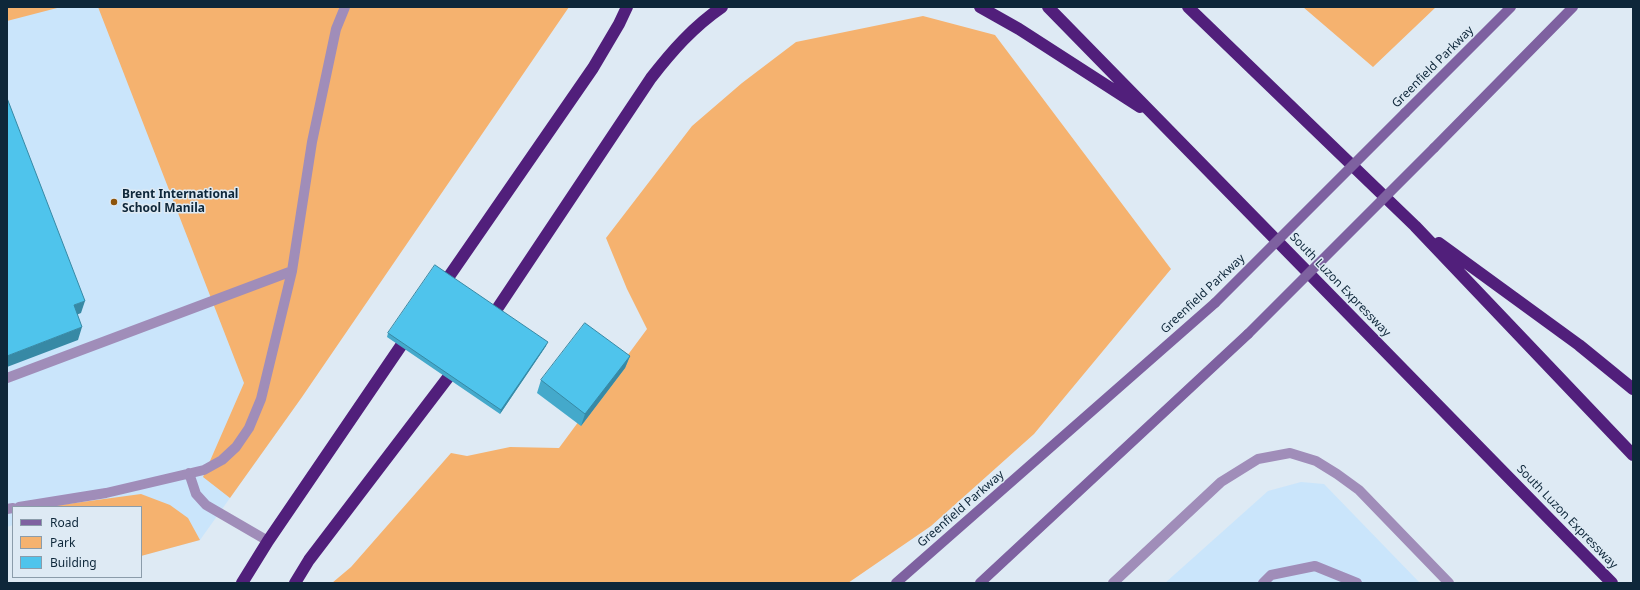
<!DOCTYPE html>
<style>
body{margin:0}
#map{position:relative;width:1640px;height:590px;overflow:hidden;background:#deeaf4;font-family:"Noto Sans",sans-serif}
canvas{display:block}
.frame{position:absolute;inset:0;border:8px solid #0e273a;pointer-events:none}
.legend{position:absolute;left:12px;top:506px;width:130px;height:72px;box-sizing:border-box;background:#deeaf4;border:1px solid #8b9caa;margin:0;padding:5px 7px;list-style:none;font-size:12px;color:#0e273a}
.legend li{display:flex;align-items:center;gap:8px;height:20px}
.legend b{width:20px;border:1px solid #8b9caa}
</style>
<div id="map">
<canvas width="1640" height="590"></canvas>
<div class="frame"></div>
<ul class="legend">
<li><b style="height:5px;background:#7e61a0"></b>Road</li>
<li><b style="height:11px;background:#f5b26f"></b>Park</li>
<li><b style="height:11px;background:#4fc4ec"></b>Building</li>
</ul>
</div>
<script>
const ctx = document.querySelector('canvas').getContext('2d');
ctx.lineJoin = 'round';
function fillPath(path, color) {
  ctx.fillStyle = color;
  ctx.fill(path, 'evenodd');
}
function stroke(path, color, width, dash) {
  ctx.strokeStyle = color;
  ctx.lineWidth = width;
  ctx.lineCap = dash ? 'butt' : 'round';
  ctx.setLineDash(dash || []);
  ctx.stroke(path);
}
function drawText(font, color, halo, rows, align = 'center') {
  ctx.font = font + ' "Noto Sans",sans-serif';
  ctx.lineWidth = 3;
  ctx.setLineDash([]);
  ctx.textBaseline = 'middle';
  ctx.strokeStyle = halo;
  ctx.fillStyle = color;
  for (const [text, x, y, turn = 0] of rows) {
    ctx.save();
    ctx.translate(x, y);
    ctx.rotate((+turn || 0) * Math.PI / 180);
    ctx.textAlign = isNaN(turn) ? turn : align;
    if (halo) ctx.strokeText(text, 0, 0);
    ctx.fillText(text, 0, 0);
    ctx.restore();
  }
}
const built = new Path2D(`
 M7,7H139L302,397L200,540L141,556V507H13V525L7,527Z
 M1301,482L1324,484L1420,583H1165L1268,491Z`);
const green = new Path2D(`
 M7,7H61L7,21Z
 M98,7H569L302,397L230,498L203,477L244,383Z
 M1303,7H1436L1373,67Z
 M923,16L995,35L1171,269L1034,434L931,526L848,583H332L351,567L451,453L467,456L510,447L559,448L647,329L627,289L606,238L692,126L742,83L796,42Z
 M141,494L170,505L188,518L200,540L141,556V507H45Z`);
const lane = new Path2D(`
 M7,378L292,271
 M189,473L196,494L206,505L268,541
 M19,507L106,493L204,470L222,460L236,447L249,428L261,399L292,271L312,142L336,29L345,7
 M7,509L13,508
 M1263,583L1271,575L1315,566L1357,583`);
const street = new Path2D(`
 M1113,583L1221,482L1258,459L1290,453L1316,461L1337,474L1359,490L1449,583`);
const secondary = new Path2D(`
 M1405,113L1511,7
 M1434,148L1573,7
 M896,583L1215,303
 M980,583L1248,334`);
const highway = new Path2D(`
 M980,7L1019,29L1140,107
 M1048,7L1612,583
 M1188,7L1415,226L1633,455
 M1439,243L1579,345L1633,389
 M441,288L593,68L619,24L627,7
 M489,321L651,78C672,51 693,27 722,7
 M242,583L268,541L409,334
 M295,583L309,560L456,367`);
const secondaryBridge = new Path2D(`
 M1215,303L1405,113
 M1248,334L1434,148`);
const wall = new Path2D(`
 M388,333L546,346L500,414L387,337Z
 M630,356L625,368L581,426L537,393L541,380Z`);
const shadedWall = new Path2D(`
 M85,301L81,313L69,318L74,305Z
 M82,327L78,340L7,367V356Z
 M548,342L546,346L500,414L501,410Z
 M630,356L625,368L581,426L585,414Z`);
const building = new Path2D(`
 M7,98L85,301L74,305L82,327L7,356Z
 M435,265L548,342L501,410L388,333Z
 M585,323L630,356L585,414L541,380Z`);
const markers = [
 [114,202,4,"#8d540b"]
];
const streetNames = [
 ["Greenfield Parkway",1433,67,-45],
 ["South Luzon Expressway",1340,285,46],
 ["Greenfield Parkway",1203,294,-43],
 ["Greenfield Parkway",961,509,-41],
 ["South Luzon Expressway",1567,517,46]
];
const poiNames = [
 ["Brent International",122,195],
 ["School Manila",122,209]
];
fillPath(built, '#cae5fb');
fillPath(green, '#f5b26f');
stroke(lane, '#a08db9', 10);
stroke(street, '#a08db9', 10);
stroke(secondary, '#7e61a0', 10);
stroke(highway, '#511f7b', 12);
stroke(secondaryBridge, '#7e61a0', 10);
fillPath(wall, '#44a9cb');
fillPath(shadedWall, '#3789a5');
fillPath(building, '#4fc4ec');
stroke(building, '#3789a5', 1);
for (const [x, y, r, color] of markers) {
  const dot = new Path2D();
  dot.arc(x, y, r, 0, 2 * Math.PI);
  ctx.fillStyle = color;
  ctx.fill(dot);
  stroke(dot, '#deeaf4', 1.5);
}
drawText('12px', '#0e273a', '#deeaf4', streetNames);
drawText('bold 12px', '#0e273a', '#deeaf4', poiNames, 'left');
</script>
